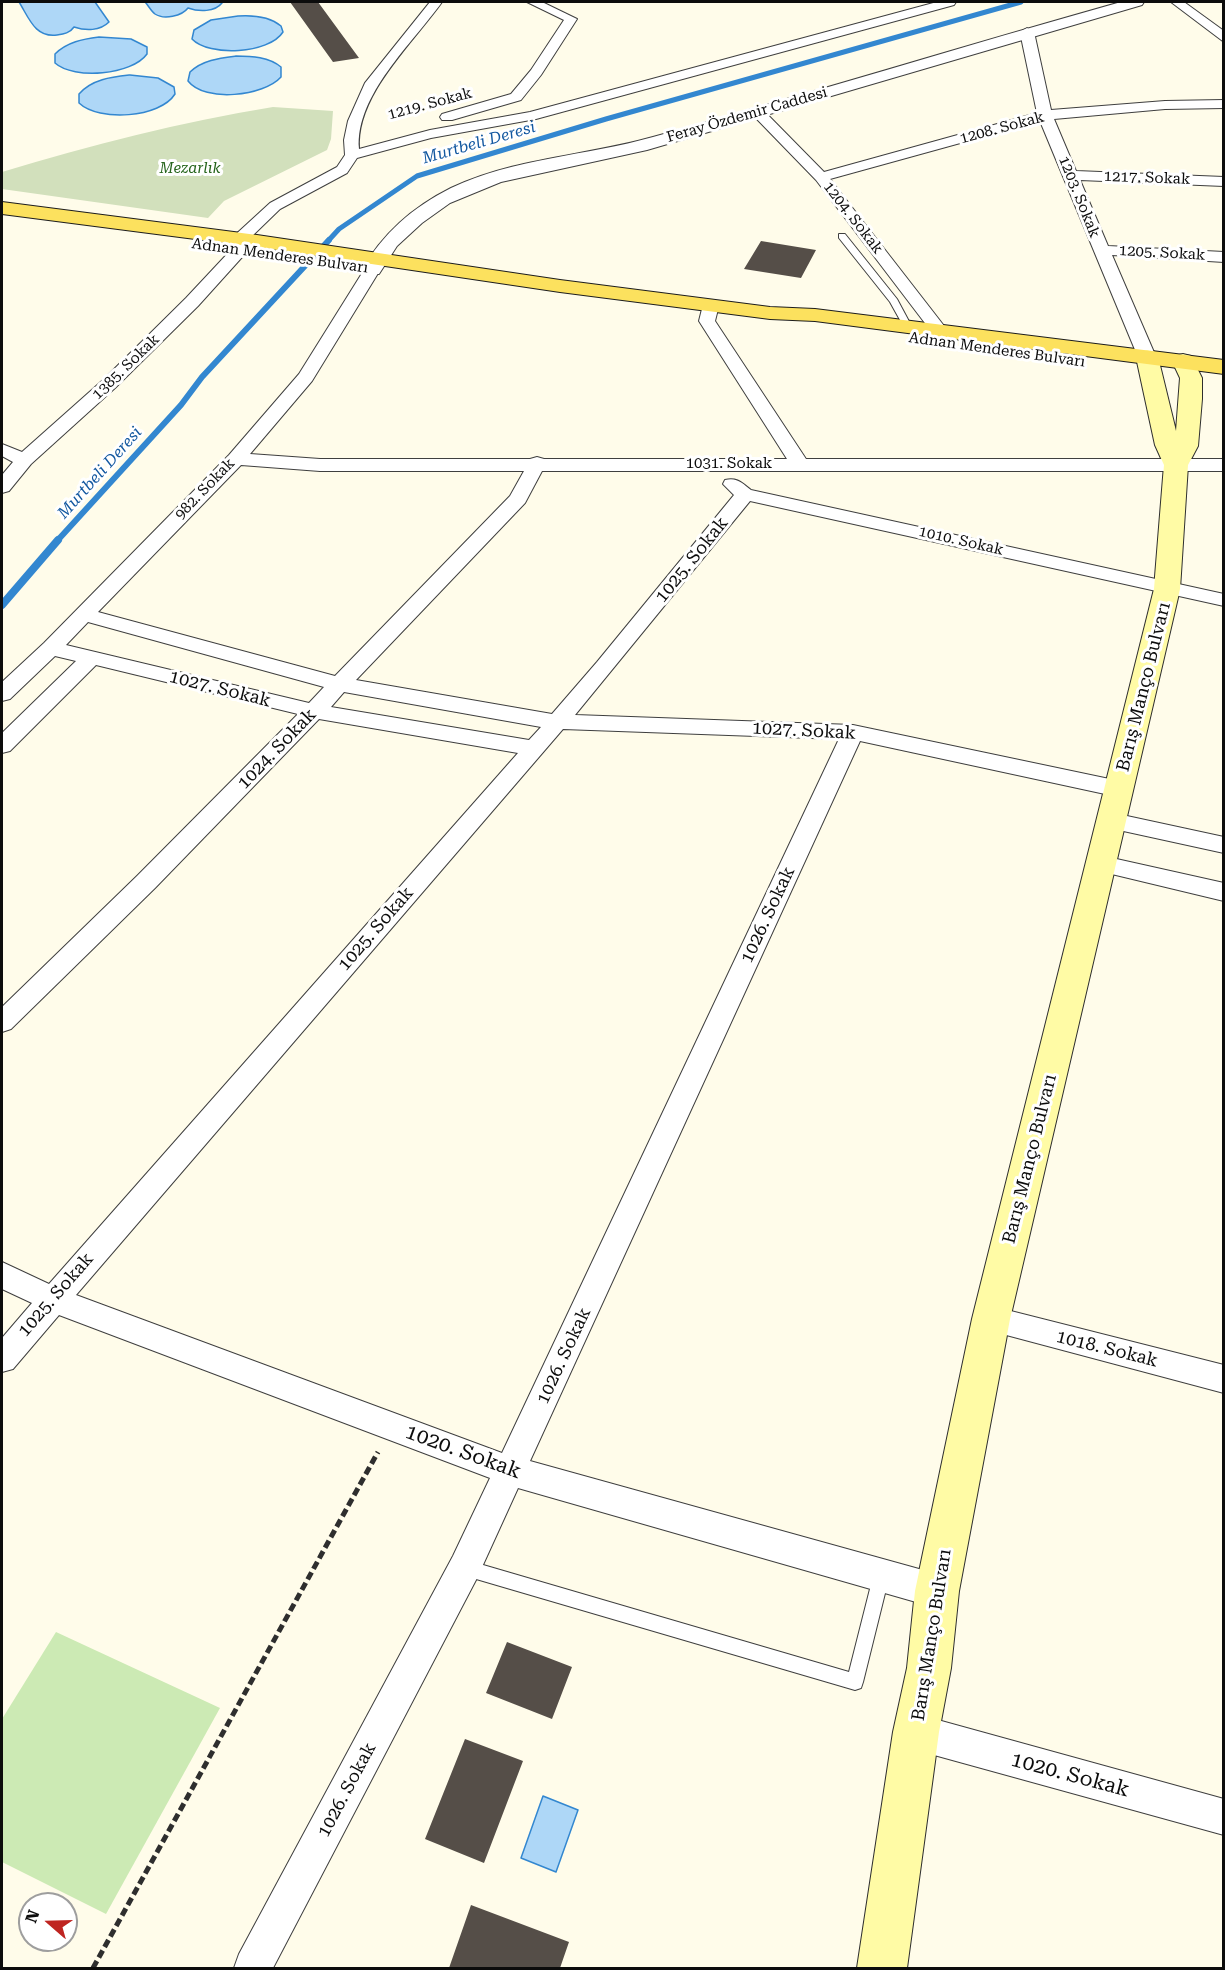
<!DOCTYPE html>
<meta charset="utf-8">
<style>
body{margin:0}
#map{position:relative;width:1225px;height:1970px;overflow:hidden;background:#fffcea;font-family:"Roboto Serif",serif}
canvas{display:block}
.frame{position:absolute;inset:0;border:3px solid #0c0c0c;pointer-events:none}
.north{position:absolute;left:18px;top:1892px;width:60px;height:60px;box-sizing:border-box;background:#fff;border:2px solid #9e9e9e;border-radius:50%;rotate:290deg;font-size:16px;font-weight:700;line-height:24px;text-align:center;color:#0c0c0c}
.north::after{content:'';display:block;margin:auto;width:21px;height:27px;background:#bf2521;clip-path:polygon(50% 0,100% 100%,50% 72%,0 100%)}
</style>
<div id="map">
<canvas width="1225" height="1970"></canvas>
<div class="frame"></div>
<div class="north">N</div>
</div>
<script>
const ctx = document.querySelector('canvas').getContext('2d');
ctx.lineJoin = 'round';
function fillPath(path, color) {
  ctx.fillStyle = color;
  ctx.fill(path, 'evenodd');
}
function stroke(path, color, width, dash) {
  ctx.strokeStyle = color;
  ctx.lineWidth = width;
  ctx.lineCap = dash ? 'butt' : 'round';
  ctx.setLineDash(dash || []);
  ctx.stroke(path);
}
function drawText(font, color, halo, rows, align = 'center') {
  ctx.font = font + ' "Roboto Serif",serif';
  ctx.lineWidth = 6;
  ctx.setLineDash([]);
  ctx.textBaseline = 'middle';
  ctx.strokeStyle = halo;
  ctx.fillStyle = color;
  for (const [text, x, y, turn = 0] of rows) {
    ctx.save();
    ctx.translate(x, y);
    ctx.rotate((+turn || 0) * Math.PI / 180);
    ctx.textAlign = isNaN(turn) ? turn : align;
    if (halo) ctx.strokeText(text, 0, 0);
    ctx.fillText(text, 0, 0);
    ctx.restore();
  }
}
const green = new Path2D(`
 M56,1632L220,1708L106,1914L2,1862V1719Z`);
const cemetery = new Path2D(`
 M273,107L333,111L331,139L327,150L224,201L208,218L2,189V172C92,145 180,122 273,107Z`);
const water = new Path2D(`
 M19,2H95L109,22C100,31 86,31 74,27C70,33 64,34 57,35C35,38 29,18 19,2Z
 M145,2H221L222,3C215,12 199,12 188,8C182,16 164,20 155,14C151,11 148,5 145,2Z
 M238,16C253,15 269,16 281,26L283,32C269,54 209,57 192,39L194,30L211,20Z
 M99,37L131,39L147,47V54C132,75 74,80 55,63V54C67,42 83,39 99,37Z
 M236,56C252,56 269,57 281,67V77C264,96 205,103 188,81L190,72C202,60 220,58 236,56Z
 M130,75L158,78L174,87L175,94C160,118 99,122 79,103V94C92,79 112,77 130,75Z
 M543,1796L578,1810L556,1872L521,1858Z`);
const streamFar2 = new Path2D(`
 M328,241L339,229L417,176L606,119L1021,2`);
const streamFar1 = new Path2D(`
 M57,541L181,405L202,377L329,240`);
const stream = new Path2D(`
 M2,605L58,540`);
const building = new Path2D(`
 M290,2H318L359,58L333,62Z
 M761,241L816,250L801,278L744,269Z
 M507,1642L572,1667L552,1719L486,1693Z
 M465,1739L523,1761L484,1863L425,1839Z
 M471,1905L569,1942L560,1968H449Z`);
const path = new Path2D(`
 M93,1968L378,1452`);
const service = new Path2D(`
 M839,234H845L897,299L912,327L911,329H905L890,302L839,238Z
 M466,1560L849,1672L873,1577L875,1572L881,1569L887,1572L889,1577L863,1682L861,1688L855,1690L466,1576L460,1573L458,1568L460,1563Z`);
const minor = new Path2D(`
 M430,2H442C413,43 355,95 359,149L430,130L530,112L937,2H956L954,5L536,119L431,138L357,158L347,173L280,209L248,240L244,255L198,306L115,388L31,464L9,491L2,493V475L13,462L2,456V444L22,452L103,380L186,298L230,251L234,236L270,203L337,167L345,155L344,140L348,121L365,83Z
 M527,2H542L577,19L541,75L521,100L452,120H442L440,117L442,114L511,94L531,70L564,20Z
 M1171,2H1184L1224,31V42Z
 M1027,28L1034,32L1051,110L1165,101L1224,100V108L1165,109L1054,119L1076,171L1224,177V186L1080,180L1108,246L1224,252V262L1112,255L1156,357L1153,361H1141L1138,357L1040,121L830,179L948,331L946,335H934L816,180L750,112L752,109H762L824,172L1037,113L1020,32Z
 M372,265L380,270L312,381L250,454L320,459H530L537,457L544,459H787L699,321L703,305L711,300L719,305L715,321L806,459H1224V471H542L525,503L356,680L552,714L597,662L734,495L723,484L725,480C737,477 742,483 751,490L1224,594V606L750,501L575,715L853,725L1119,781L1127,783L1130,789L1127,795L1119,797L860,741L530,1461L937,1574L949,1579L954,1591L949,1603L937,1608L518,1488L477,1578L273,1968H234L239,1954L453,1556L490,1478L59,1315L13,1369L2,1372V1338L32,1303L2,1289V1262L49,1284L518,753L319,719L155,888L11,1029L2,1032V1007L137,876L298,714L96,665L10,751L2,753V733L76,661L55,656L10,699L2,701V682L44,643L229,455L299,374L364,270ZM241,465L320,471H524L510,496L335,676L98,612ZM88,622L324,687L309,703L66,645ZM344,692L541,727L529,740L331,707ZM563,729L839,739L502,1453L76,1295Z
 M1113,813L1224,837V853L1105,827L1101,821L1105,815Z
 M1103,856L1224,883V901L1095,870L1091,864L1095,858Z
 M991,1306L1224,1365V1393L980,1328L976,1319L980,1310Z
 M916,1714L1224,1799V1835L916,1750L904,1744L898,1732L904,1720Z`);
const tertiary = new Path2D(`
 M1121,2H1144L1142,5L647,150L501,182L450,203L422,223L397,246L379,274H365L362,270C383,233 413,207 451,188C514,158 586,156 653,137C809,94 964,46 1121,2Z`);
const secondary = new Path2D(`
 M1147,350L1155,352L1158,357L1176,431L1180,378L1172,361L1175,356L1183,354L1191,356L1202,378V399L1198,446L1188,465L1180,589L1010,1319L959,1591L951,1668L939,1732L907,1968H857L893,1732L907,1668L915,1591L972,1319L1154,589L1164,465L1155,445L1136,357L1139,352Z`);
const primary = new Path2D(`
 M2,202L257,235L560,280L770,307L815,309L1224,360V374L815,321L770,319L560,292L257,247L2,214Z`);
const farStreetnames = [
 ["1219. Sokak",430,104,-15],
 ["Feray Özdemir Caddesi",747,115,-16],
 ["1208. Sokak",1002,128,-15],
 ["1217. Sokak",1147,178,2],
 ["1203. Sokak",1079,197,68],
 ["1204. Sokak",853,218,52],
 ["1205. Sokak",1162,253,3],
 ["Adnan Menderes Bulvarı",280,256,8],
 ["Adnan Menderes Bulvarı",997,350,8],
 ["1385. Sokak",126,367,-44],
 ["1031. Sokak",729,464],
 ["982. Sokak",205,489,-46],
 ["1010. Sokak",961,541,13]
];
const farParknames = [
 ["Mezarlık",190,169]
];
const farWaternames = [
 ["Murtbeli Deresi",479,143,-16],
 ["Murtbeli Deresi",100,473,-48]
];
const streetNames = [
 ["1025. Sokak",692,560,-51],
 ["Barış Manço Bulvarı",1144,687,-76],
 ["1027. Sokak",220,689,14],
 ["1027. Sokak",804,731,3],
 ["1024. Sokak",277,749,-46],
 ["1026. Sokak",768,915,-65],
 ["1025. Sokak",376,929,-49],
 ["Barış Manço Bulvarı",1030,1159,-76],
 ["1025. Sokak",56,1295,-49],
 ["1018. Sokak",1107,1349,14],
 ["1026. Sokak",564,1356,-65],
 ["Barış Manço Bulvarı",932,1635,-81],
 ["1026. Sokak",347,1790,-62]
];
const nearStreetnames = [
 ["1020. Sokak",463,1452,20],
 ["1020. Sokak",1070,1775,15]
];
fillPath(green, '#cceab4');
fillPath(cemetery, '#d2e0bc');
fillPath(water, '#aed7f7');
stroke(water, '#3387d0', 1.5);
stroke(streamFar2, '#3387d0', 5);
stroke(streamFar1, '#3387d0', 6);
stroke(stream, '#3387d0', 8);
fillPath(building, '#554e48');
stroke(service, '#3f3f3f', 2);
stroke(minor, '#3f3f3f', 2);
stroke(tertiary, '#3f3f3f', 2);
stroke(secondary, '#2e2e2e', 2);
stroke(primary, '#1d1d1d', 2);
stroke(path, '#2e2e2e', 5, [8, 4]);
fillPath(service, '#fff');
fillPath(minor, '#fff');
fillPath(tertiary, '#fff');
fillPath(secondary, '#fffba5');
fillPath(primary, '#fce15e');
drawText('15px', '#0c0c0c', '#fff', farStreetnames);
drawText('italic 15px', '#25641b', '#fff', farParknames);
drawText('italic 16px', '#1358a0', '#fff', farWaternames);
drawText('18px', '#0c0c0c', '#fff', streetNames);
drawText('21px', '#0c0c0c', '#fff', nearStreetnames);
</script>
